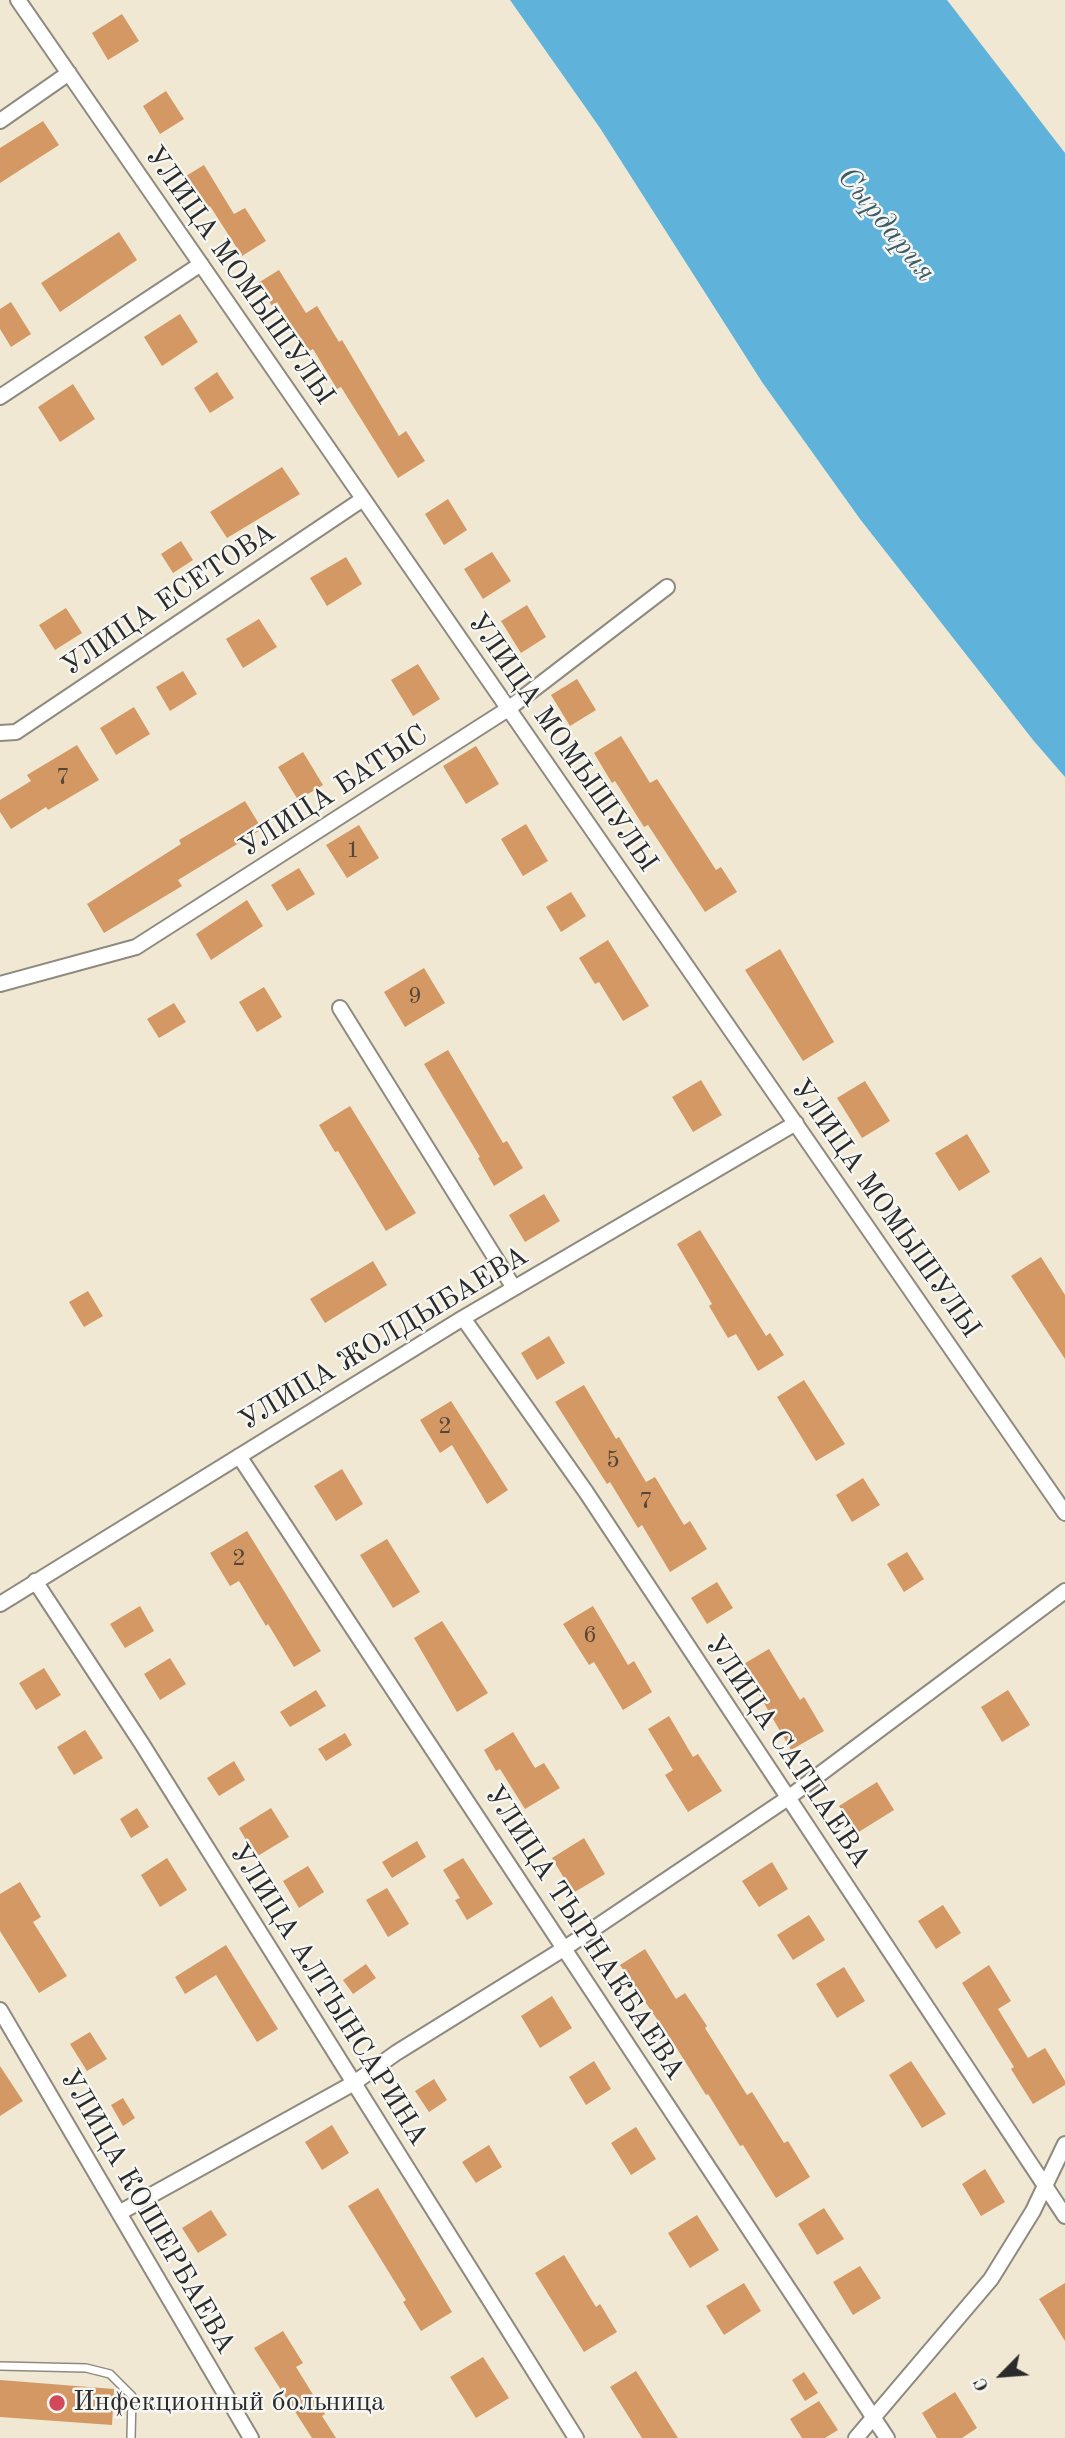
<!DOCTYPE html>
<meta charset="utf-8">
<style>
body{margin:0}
#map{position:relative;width:1065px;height:2438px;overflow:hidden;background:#f0e8d3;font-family:"Old Standard TT",serif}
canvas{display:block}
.north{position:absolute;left:967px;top:2340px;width:70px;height:70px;-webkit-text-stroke:5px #f6f6f2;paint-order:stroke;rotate:245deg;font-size:19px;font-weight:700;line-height:28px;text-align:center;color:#2b2b2b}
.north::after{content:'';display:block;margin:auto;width:24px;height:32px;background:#2b2b2b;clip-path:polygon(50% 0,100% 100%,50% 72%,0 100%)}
</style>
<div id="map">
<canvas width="1065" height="2438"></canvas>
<div class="north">С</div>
</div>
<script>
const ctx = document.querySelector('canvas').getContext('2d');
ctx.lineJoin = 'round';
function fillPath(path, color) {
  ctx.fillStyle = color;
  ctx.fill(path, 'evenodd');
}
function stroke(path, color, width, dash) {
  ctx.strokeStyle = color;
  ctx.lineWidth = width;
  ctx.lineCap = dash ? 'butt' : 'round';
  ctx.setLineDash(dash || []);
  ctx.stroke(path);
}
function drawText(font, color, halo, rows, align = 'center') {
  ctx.font = font + ' "Old Standard TT",serif';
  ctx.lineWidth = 5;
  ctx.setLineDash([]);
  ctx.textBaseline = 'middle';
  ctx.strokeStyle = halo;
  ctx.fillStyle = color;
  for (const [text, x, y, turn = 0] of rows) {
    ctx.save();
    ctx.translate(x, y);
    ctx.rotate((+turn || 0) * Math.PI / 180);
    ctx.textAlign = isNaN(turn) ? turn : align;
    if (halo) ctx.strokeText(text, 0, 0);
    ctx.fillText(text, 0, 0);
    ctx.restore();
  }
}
const water = new Path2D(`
 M510,0H947L1065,153V777L1033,740L860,519L762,382L600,128Z`);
const building = new Path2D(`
 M122,14L139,41L108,60L92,33Z
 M166,91L184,119L160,134L143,106Z
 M43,121L59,145L0,183V148Z
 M204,165L234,214L245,208L266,241L242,256L210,206L207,209L186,176Z
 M119,232L137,260L60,312L41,283Z
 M279,270L306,313L317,306L339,342L342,340L399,436L406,431L425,461L398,478L341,387L337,389L313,349L308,352L277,302L272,306L258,283Z
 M11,302L31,334L11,347L0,329V309Z
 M180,314L198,342L162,366L144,337Z
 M217,372L234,398L210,413L194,388Z
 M73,384L95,419L60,442L38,407Z
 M282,467L300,494L227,538L210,512Z
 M448,499L467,530L444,545L425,514Z
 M181,541L193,560L173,573L161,554Z
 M492,552L511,581L483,599L464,569Z
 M346,557L362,584L327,606L310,578Z
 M527,605L546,637L521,653L501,621Z
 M66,608L82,633L55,650L39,625Z
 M259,619L277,647L243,668L226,639Z
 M418,664L440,699L413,716L391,680Z
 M183,671L197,694L170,711L156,687Z
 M577,679L596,710L570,726L551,695Z
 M134,707L150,734L116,755L100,728Z
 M621,736L650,783L657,779L716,870L721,867L737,892L705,912L648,825L644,827L615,781L612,783L594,753Z
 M77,745L99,780L48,810L46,807L11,829L0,812V800L31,781L27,775Z
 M476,746L499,784L466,804L443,766Z
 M303,752L323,785L298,800L278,767Z
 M245,801L262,829L178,880L182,886L104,933L87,904L181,844L179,840Z
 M526,824L548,861L523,876L501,839Z
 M359,825L379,858L347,878L326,845Z
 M299,868L315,894L287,911L271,885Z
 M571,892L586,916L561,932L546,907Z
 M247,900L263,926L211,960L196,934Z
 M608,940L649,1006L623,1021L599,982L595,984L579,958Z
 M780,949L834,1042L803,1061L745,970Z
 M424,968L445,1003L405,1027L384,992Z
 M264,987L282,1017L257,1032L239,1002Z
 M174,1003L186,1022L159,1038L147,1019Z
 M448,1050L503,1143L507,1141L523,1168L494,1186L478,1158L480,1157L424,1064Z
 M701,1080L722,1115L693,1132L672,1097Z
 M865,1081L890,1121L862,1138L837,1098Z
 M350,1106L416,1213L386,1231L338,1151L335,1152L319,1125Z
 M967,1134L990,1172L959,1191L935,1153Z
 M544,1194L560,1221L525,1242L509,1215Z
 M700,1230L766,1336L770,1333L784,1355L758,1371L736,1334L728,1338L709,1306L712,1304L677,1244Z
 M1041,1257L1065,1295V1359L1011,1276Z
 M373,1261L387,1285L325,1323L310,1299Z
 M88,1291L103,1316L84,1327L69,1302Z
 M549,1336L565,1363L537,1380L521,1353Z
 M804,1380L845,1444L816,1461L777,1397Z
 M584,1385L616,1439L619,1437L646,1482L655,1477L684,1525L690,1521L707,1549L670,1572L642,1525L638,1528L610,1482L607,1484L555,1402Z
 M451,1401L508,1490L487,1504L452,1445L440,1453L420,1420Z
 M342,1469L363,1504L336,1521L314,1486Z
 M863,1478L880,1505L852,1522L836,1495Z
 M247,1531L321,1651L294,1667L268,1624L266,1626L239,1581L230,1586L210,1553Z
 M387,1539L420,1592L393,1608L360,1555Z
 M907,1552L924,1579L904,1592L887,1564Z
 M717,1582L733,1608L707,1624L691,1598Z
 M140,1606L154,1631L125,1648L110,1624Z
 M593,1606L628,1665L634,1661L652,1692L623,1710L594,1662L589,1665L563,1624Z
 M442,1621L488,1693L457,1712L414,1638Z
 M769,1649L800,1700L804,1697L824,1731L791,1750L742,1665Z
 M170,1658L186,1684L160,1700L144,1674Z
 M44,1668L61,1695L36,1710L19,1683Z
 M316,1690L326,1706L290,1727L280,1712Z
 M1008,1690L1030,1725L1002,1742L981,1707Z
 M669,1716L693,1757L698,1754L722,1791L688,1812L665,1775L673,1770L648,1729Z
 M85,1730L103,1758L74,1775L57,1747Z
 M513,1732L535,1768L544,1763L560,1788L525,1809L500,1769L496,1771L484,1750Z
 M345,1733L352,1745L326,1761L318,1749Z
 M234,1761L245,1780L219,1796L207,1778Z
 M877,1782L894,1810L857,1833L839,1806Z
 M137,1808L149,1827L131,1838L120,1819Z
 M271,1808L289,1837L256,1857L239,1828Z
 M584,1838L605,1874L573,1893L552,1858Z
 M417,1841L426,1857L392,1878L382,1862Z
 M167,1858L187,1890L160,1907L141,1875Z
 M463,1858L493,1904L467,1920L455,1900L460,1898L443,1870Z
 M772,1862L788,1889L759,1907L742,1881Z
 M308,1866L324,1892L299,1908L283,1881Z
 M20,1882L41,1917L33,1922L67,1976L39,1993L0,1931V1894Z
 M387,1888L409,1924L388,1937L366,1900Z
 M943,1905L961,1933L936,1949L918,1921Z
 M809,1915L825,1940L793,1960L777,1935Z
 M226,1945L278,2029L257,2042L216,1975L185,1994L175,1977Z
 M645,1949L676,1999L685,1993L707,2026L705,2028L747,2095L752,2092L784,2143L788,2141L810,2177L776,2198L743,2145L740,2146L708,2094L706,2095L676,2047L620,1965Z
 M366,1964L376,1978L353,1994L343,1980Z
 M989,1965L1011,2001L998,2009L1028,2058L1045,2048L1065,2081V2085L1033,2104L1011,2069L1014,2067L962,1983Z
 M844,1967L865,2001L837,2018L816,1984Z
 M552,1996L572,2028L540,2048L521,2016Z
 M90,2032L107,2059L87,2071L70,2044Z
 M594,2061L611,2089L586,2105L569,2077Z
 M911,2061L946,2114L922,2128L889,2075Z
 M0,2066L23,2101L0,2116Z
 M434,2079L447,2100L429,2112L415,2091Z
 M123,2098L135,2118L123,2126L111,2105Z
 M332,2125L349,2153L322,2170L305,2142Z
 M636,2127L656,2159L631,2175L611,2143Z
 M489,2145L502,2167L476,2183L462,2162Z
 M985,2169L1005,2202L981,2216L962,2184Z
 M378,2188L452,2312L421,2331L403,2302L406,2300L348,2206Z
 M824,2208L844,2239L817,2255L798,2224Z
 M211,2210L227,2235L198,2253L182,2228Z
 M697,2215L719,2250L690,2268L668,2233Z
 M564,2255L596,2307L600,2304L617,2332L584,2352L535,2273Z
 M860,2266L881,2298L853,2315L833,2282Z
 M744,2283L761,2311L724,2335L706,2306Z
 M1065,2283V2341L1039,2299Z
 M283,2331L303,2363L296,2367L325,2414L322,2416L336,2438H312L254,2348Z
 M483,2357L509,2398L476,2418L450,2377Z
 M636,2371L678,2438H642L610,2387Z
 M804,2372L818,2393L805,2401L792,2380Z
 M0,2380L114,2389L112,2425L0,2417Z
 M955,2392L977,2428L962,2438H937L922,2413Z
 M819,2401L838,2430L825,2438H802L790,2419Z`);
const lane = new Path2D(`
 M0,2366L86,2368L110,2374L132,2396L131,2438`);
const street = new Path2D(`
 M18,0L1065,1513
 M0,121L69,73
 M0,397L201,264
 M0,733L16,732L363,499
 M0,984L136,947L508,709L667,587
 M340,1008L514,1288
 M463,1318L586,1492L1065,2216
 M239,1456L887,2438
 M35,1581L142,1744L576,2438
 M0,1604L463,1318L796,1123
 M0,2010L251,2438
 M119,2213L354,2083L396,2053L565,1948L788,1798L1065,1591
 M856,2438L991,2279L1033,2211L1065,2144`);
const markers = [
 [57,2403,9,"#d1495b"]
];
const numberNames = [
 ["7",63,778],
 ["1",353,851],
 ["9",415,997],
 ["2",445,1427],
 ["5",613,1461],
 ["7",646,1502],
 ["2",239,1559],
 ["6",590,1636]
];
const streetNames = [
 ["УЛИЦА МОМЫШУЛЫ",239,276,55],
 ["УЛИЦА ЕСЕТОВА",169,600,-34],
 ["УЛИЦА МОМЫШУЛЫ",562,743,55],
 ["УЛИЦА БАТЫС",334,792,-33],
 ["УЛИЦА МОМЫШУЛЫ",885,1209,55],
 ["УЛИЦА ЖОЛДЫБАЕВА",384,1339,-31],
 ["УЛИЦА САТПАЕВА",787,1752,56],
 ["УЛИЦА ТЫРНАКБАЕВА",584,1933,57],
 ["УЛИЦА АЛТЫНСАРИНА",328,1995,58],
 ["УЛИЦА КОШЕРБАЕВА",147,2212,60]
];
const poiNames = [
 ["Инфекционный больница",73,2403]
];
const waterNames = [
 ["Сырдария",886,225,51]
];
fillPath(water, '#5fb3db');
fillPath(building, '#d39863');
stroke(lane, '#8e8a7f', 10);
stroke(street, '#8e8a7f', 18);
stroke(lane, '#fff', 7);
stroke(street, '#fff', 14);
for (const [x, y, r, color] of markers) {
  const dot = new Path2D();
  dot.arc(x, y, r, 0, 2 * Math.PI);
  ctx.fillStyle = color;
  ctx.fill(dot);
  stroke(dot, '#f6f6f2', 2.5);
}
drawText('24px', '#554639', null, numberNames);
drawText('28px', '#2b2b2b', '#f6f6f2', streetNames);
drawText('28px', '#2b2b2b', '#f6f6f2', poiNames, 'left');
drawText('italic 30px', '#3d5b69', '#f6f6f2', waterNames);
</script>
